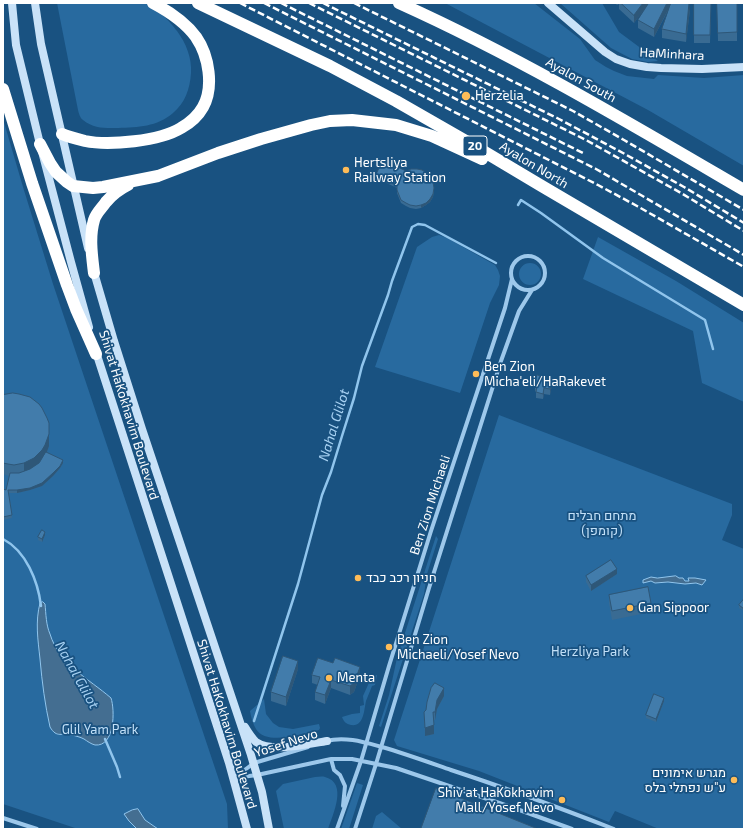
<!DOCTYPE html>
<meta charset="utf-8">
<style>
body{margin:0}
#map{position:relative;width:747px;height:832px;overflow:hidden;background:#195281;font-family:"Exo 2",sans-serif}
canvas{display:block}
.frame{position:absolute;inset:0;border:4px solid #fff;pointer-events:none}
</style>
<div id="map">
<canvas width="747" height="832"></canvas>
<div class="frame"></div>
</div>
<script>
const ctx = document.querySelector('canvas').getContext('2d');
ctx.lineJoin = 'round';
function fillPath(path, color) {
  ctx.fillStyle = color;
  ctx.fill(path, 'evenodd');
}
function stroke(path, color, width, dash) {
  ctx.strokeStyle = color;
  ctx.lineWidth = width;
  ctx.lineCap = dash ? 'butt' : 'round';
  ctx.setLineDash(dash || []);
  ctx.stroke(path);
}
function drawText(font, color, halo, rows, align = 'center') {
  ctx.font = font + ' "Exo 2",Heebo,sans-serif';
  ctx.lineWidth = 3.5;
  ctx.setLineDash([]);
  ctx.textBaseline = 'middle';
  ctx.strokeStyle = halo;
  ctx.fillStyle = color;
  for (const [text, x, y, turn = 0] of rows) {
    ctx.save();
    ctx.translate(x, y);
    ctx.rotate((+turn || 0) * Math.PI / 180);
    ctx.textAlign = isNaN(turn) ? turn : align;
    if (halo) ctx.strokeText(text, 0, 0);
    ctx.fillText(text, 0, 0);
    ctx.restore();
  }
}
const green = new Path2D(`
 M57,3C79,3 100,3 121,3C129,3 138,2 145,3C155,5 171,23 177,31C186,43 192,58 191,73C190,89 185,103 173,113C157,127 138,127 118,128C105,128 94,129 83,120C80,118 79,114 78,110Z
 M445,3H534L580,39L595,60L606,67L614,71L627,76L654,79L658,75L704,78L744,75V166L648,110Z
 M560,3H602L619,32L658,61L648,62L632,59L611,48Z
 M3,119L23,187L53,284L227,804L228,829H78L3,804Z
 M439,235L447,238L495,265L498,270L500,276L499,285L490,303L460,393L375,367L417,247L432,237Z
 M598,237L676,281L744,323V402L702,383L693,331L583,279Z
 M519 274a11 11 0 1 1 22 0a11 11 0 1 1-22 0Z
 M499,415L732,504V515L722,540L744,549V829H659L615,811L609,822L479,771L397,746L394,740Z
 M436,536L438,539L427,574L424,594L381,727L379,726L389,695L397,658Z
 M377,675L375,685L372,686C370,691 368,696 366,701C364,710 364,727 351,725C346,724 344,722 342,717L352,714L360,713V706L364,705L363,696L372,676Z
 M264,699L266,714L273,723L279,727L293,729L319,724L320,728L319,730C303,734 266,746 256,729C253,724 251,717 250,711Z
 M315,777C318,777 322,776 325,777C348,783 333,814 328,829H284L276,791L283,784Z
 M357,783L363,785L349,829H341Z
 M382,812L402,829H372L376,816Z`);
const water = new Path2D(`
 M676,576L679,578H683L685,581H689L688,578H695L706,580L702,585L696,583L685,584L668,582L655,583L651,581L643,583V580L651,577L657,578Z
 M43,602L45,604C46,614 46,625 50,634C59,664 89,679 111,698C115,710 115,747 95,745C91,744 87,741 84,739C80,737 76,736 72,735C62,732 57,739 50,727C45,705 42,682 40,659C38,640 35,622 40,603Z
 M138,809L145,820L158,829H137L129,821L124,814L132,810Z`);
const stream = new Path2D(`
 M518,205L521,200L541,213L603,258L705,320L713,349
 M3,539C26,551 38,581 41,606
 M254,721L298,584L322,495L331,472L342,436L354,398L362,366L388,295L392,281L412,227L418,224L425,225L496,263
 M105,739L117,767L120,777`);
const street = new Path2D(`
 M511 273a17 17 0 1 1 34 0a17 17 0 1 1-34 0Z
 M326,741C345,736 364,742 382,747C406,754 428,762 451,770C506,788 560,808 614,829
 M331,759L334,770L340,775L345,786L343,806
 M234,778L254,763L308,747
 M234,778L257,775L331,759H352L396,768L514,808L572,829
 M3,818L37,829
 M337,829L361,761L389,666L431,531L505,308L512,279
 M355,829L376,764L429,588L501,361L519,311L532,290`);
const secondary = new Path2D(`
 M12,3L16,45L40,144L71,262L89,327
 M35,3L41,44L88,248
 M548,3L605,52L616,59L630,64L647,67L661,68L702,69L744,67
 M93,269L114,341L142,429L251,755L262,792L269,829
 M95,349L229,763L247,829
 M245,727C248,732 252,738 256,742C272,753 308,744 327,741`);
const highway = new Path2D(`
 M198,3L330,66L396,101L478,148L540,185L744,305
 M399,3C519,57 631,124 744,190
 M3,89L32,183L67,285L76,309L96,354
 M62,134C69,137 77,139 85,141C109,146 160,141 181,128C190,123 198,116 203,107C214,87 209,56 196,37C185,22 170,12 153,3
 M40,144L50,163L56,172L67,182L73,186L93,188L103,187L158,176L218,153L261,139L311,125L330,121L352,120L396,125L432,136L482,159
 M94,273C92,256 89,237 94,220C96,213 102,208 106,202C112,195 120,189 128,185`);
const rail = new Path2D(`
 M240,3L598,185L637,206L744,267
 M264,3L596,169L744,255
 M281,3L585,154
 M309,3L586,140L681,193L744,231
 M323,3L559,119L623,153L684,187L744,223
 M354,3L573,111L624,140L744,210`);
const wall = new Path2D(`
 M615,3H670V6L690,10L686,42L662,38V29L670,7L654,37L638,28V20L645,8L634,23L619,9V4L617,5Z
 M694,3H711L710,43H694Z
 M717,3H737V41H718Z
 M376,175L434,191L433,197L430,202L426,205L421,208L416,209L410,208L406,206L401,203L397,193V188L376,178Z
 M552,384L550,395L544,394L543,399L536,398V392L535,391V386Z
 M3,395L49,446L47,452L63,463L60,468L53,476L42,486L30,490L17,493H9L12,518L3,520V489L6,490L9,476L3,474Z
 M45,535L42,542L38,540V537Z
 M617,574L591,591L586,582V576Z
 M609,595L651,603V612L612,620L609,603Z
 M744,599V611L739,608V605Z
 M298,669L286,706L271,701V692Z
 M312,675H360L354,692L350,695L331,688L325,704L315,700V692L318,685L312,683Z
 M444,696L437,709L435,720H433L434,734L425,736L424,712Z
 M664,701L656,722L646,718V715Z`);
const shadedWall = new Path2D(`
 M643,3H649L634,23V15Z
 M667,3H670V6L654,37V29Z
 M689,3L690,10L686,42V34Z
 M434,188L433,197L430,202L426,205L421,208V205Z
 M552,379V384L550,395V389Z
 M544,388V394L543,399V394Z
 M49,434V446L45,457L42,461L24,474V463Z
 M63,460V463L60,468L53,476L42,486L30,490L17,493V490Z
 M45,532V535L42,542V539Z
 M617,569V574L591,591V585Z
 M298,661V669L286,706V697Z
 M360,667V675L354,692L350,695V686Z
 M331,680V688L325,704V695Z
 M444,688V696L437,709L435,720V712L437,700Z
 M664,698V701L656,722V719Z
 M434,725V734L425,736V728Z`);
const building = new Path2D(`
 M621,3H643L634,15Z
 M649,3H667L654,29L638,20Z
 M671,3H689L686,34L662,29Z
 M694,3H711L710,35H694Z
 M717,3H737V32L718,33Z
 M383,160L406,171L411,169H417L422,170L427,173L431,177L433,182L434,188L433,194L430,199L426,203L421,205L416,206L410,205L406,203L401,200L397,190V185L376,175Z
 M537,375L552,379L550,389L544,388L543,394L536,392L537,386H535Z
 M13,393L19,394L30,397L39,404L42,408L47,418L49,423V434L45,445L42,450L34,458L24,463L14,465L8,464L3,463V395Z
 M46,452L63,460L60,466L53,473L42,483L30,488L17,490H8L12,515L3,517V489L6,490L10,473H19L30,469L39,463Z
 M42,530L45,532L42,539L38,537Z
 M611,560L617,569L591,585L586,576Z
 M648,587L651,603L612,611L609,595Z
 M744,599V609L739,605Z
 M283,656L298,661L286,697L271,692Z
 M318,658L333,663L335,658L360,667L354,683L350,686L331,680L325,695L315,692L320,677L312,675Z
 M435,683L444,688L437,700L435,712H433L434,725L425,728L424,712L426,710L427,702L431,688Z
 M654,694L664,698L656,719L646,715Z
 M436,788L538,829H421Z`);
const markers = [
 [466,96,5,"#febc58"],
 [346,170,4,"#febc58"],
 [476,374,4,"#febc58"],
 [358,578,4,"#febc58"],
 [630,608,4,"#febc58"],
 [389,647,4,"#febc58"],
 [329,678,4,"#febc58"],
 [734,780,4,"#febc58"],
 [562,800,4,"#febc58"]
];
const shields = [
 [475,146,24]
];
const shieldNames = [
 ["20",475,146]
];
const streetNames = [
 ["HaMinhara",672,54,3],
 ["Ayalon South",581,80,29],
 ["Ayalon North",534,165,31],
 ["Shivat HaKokhavim Boulevard",129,415,73],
 ["Ben Zion Michaeli",430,505,-72],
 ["Shivat HaKokhavim Boulevard",227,724,73],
 ["Yosef Nevo",286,743,-18]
];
const poiNames = [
 ["Herzelia",475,96],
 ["Hertsliya",354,163],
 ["Railway Station",354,178],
 ["Ben Zion",484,367],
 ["Micha'eli/HaRakevet",484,382],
 ["חניון רכב כבד",366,578],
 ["Gan Sippoor",638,608],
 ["Ben Zion",397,640],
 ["Michaeli/Yosef Nevo",397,655],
 ["Menta",337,678],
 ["מגרש אימונים",726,773,"right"],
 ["ע\"ש נפתלי בלס",726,788,"right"],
 ["Shiv'at HaKokhavim",554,793,"right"],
 ["Mall/Yosef Nevo",554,808,"right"]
];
const parkNames = [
 ["מתחם חבלים",602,516],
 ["(קומפן)",602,531],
 ["Herzliya Park",590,652],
 ["Glil Yam Park",100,730]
];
const waterNames = [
 ["Nahal Glilot",334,425,-73],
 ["Nahal Glilot",77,675,61]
];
fillPath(green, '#286a9f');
fillPath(water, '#446e91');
stroke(water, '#90c5ed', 1);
stroke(stream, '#90c5ed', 2.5);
stroke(street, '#9dc8eb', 4);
stroke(secondary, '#c9e2f8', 8);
stroke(highway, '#fff', 12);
stroke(rail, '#fff', 2.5, [7, 3]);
fillPath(wall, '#396b93');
fillPath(shadedWall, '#2e5778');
fillPath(building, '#427cab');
stroke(building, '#2e5778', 1);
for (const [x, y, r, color] of markers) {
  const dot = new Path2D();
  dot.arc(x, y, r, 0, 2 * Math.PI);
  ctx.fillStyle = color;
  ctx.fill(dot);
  stroke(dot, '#195281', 1.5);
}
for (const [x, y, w] of shields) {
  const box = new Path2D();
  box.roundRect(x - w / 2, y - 10, w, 20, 3);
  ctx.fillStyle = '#195281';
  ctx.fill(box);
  stroke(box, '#fff', 1);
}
drawText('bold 12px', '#fff', null, shieldNames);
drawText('13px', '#fff', '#195281', streetNames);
drawText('13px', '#fff', '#195281', poiNames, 'left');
drawText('13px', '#c2e0f8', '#195281', parkNames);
drawText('italic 14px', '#a8d2f3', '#195281', waterNames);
</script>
